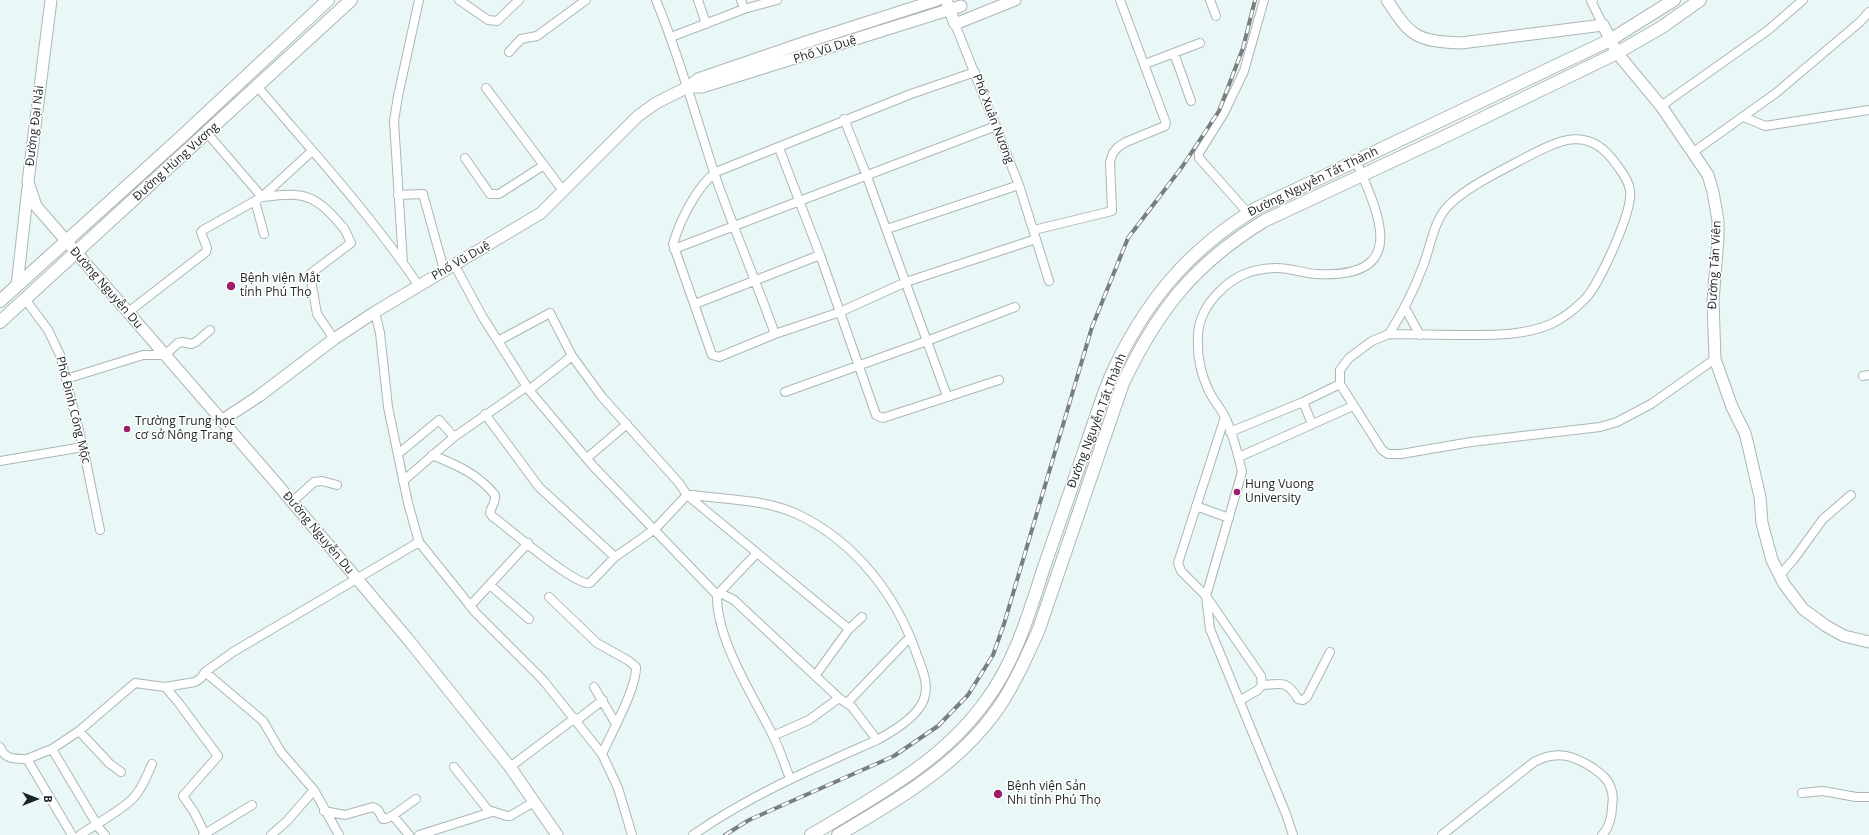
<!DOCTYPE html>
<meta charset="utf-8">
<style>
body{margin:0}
#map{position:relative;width:1869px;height:835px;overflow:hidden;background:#e9f7f6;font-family:"Open Sans",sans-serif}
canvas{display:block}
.north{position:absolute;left:16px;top:779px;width:40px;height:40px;-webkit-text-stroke:3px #fff;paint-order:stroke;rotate:90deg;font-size:11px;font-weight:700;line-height:16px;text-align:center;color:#1d2222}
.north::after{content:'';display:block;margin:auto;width:14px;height:18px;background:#1d2222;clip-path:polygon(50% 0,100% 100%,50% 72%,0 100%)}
</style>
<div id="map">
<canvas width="1869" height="835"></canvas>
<div class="north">B</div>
</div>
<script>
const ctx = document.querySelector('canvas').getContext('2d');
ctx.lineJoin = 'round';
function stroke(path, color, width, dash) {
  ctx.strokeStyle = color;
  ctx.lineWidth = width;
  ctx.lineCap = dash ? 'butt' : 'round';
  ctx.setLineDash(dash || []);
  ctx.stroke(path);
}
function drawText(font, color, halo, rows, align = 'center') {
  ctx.font = font + ' "Open Sans",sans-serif';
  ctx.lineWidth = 3;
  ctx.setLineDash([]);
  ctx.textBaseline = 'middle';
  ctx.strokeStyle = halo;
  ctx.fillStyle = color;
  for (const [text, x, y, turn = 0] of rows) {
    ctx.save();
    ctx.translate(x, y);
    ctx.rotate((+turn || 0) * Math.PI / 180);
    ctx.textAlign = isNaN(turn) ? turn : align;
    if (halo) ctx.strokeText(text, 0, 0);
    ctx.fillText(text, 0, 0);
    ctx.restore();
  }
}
const street = new Path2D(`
 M459,0L488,20L497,21L519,0
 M656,0C681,60 697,122 718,184C736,234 757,284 775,334
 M698,0L706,24
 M741,0L744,9
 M1210,0L1216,16
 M1593,0L1591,1L1603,25
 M955,24L1019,185L1049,281
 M671,37L744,9L777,0
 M509,52L521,39L537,36L586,0
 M1174,53L1191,101
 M1145,64L1200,43
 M975,72L911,94L716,172C696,187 680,221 673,244L712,355L719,357L775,334L840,312L906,282L1036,239
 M257,86C312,151 371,215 419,286
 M486,88L564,192
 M1661,106L1767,31L1803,0
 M1744,117L1765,126L1869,110
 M844,119L866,174L947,396
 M207,133L262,197
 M779,148L820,255L876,415L883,418L999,380
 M1692,153L1776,93L1860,22L1869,12
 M465,158L490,194H499L544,165
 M398,195L423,194L444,270
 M262,197C273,196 285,194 296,195C317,196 332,214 345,230
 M255,201L264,234
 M1248,213L1199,158V153L1224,113L1244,71L1264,0
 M887,229L1019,185
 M1034,230L1112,211L1110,162L1113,153L1118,147L1126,142L1165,126L1166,123L1120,0
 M674,249L996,126
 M403,263L394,121L398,96L419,0
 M454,264L482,316L529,390L593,466L717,595C716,640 754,697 773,736C780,749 784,764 790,778
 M25,299L48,330L60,355L83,447L100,530
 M695,304L820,255
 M1405,308L1420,335
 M375,312L380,333L388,407L408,503L419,542L476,613L543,680L602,754L618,788L632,835
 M127,313L206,252L207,248L201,232L203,230L262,197L312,151
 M1389,334C1403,312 1414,290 1423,266C1431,246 1433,221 1449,205C1469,186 1495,174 1519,161C1556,142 1587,122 1616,164C1622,172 1629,181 1630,191C1633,211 1599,285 1585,299C1576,308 1562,319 1551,324C1523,336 1493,335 1462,335C1438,335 1414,334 1389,334L1372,341L1349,358L1340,370V384L1382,450L1388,454H1401L1471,442L1600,427L1617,422L1651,404L1715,359
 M334,339L317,314L310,274L351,243L344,228
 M498,341L550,313L572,356L602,397L679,483L687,495L849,629L862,617
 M1863,376L1869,375
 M66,379L143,355H165L178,343L182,342L191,344L196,342L210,330
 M529,390L572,356
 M785,392L927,341L1015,307
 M1303,402L1312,424
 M1225,417L1178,563L1181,571L1206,596L1261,676L1262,685L1258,690L1239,701
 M1230,432L1303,402L1340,384
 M398,454L439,420L454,437
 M432,455C457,465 478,474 495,495C496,503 491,506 490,513L492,516C507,527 576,587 590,583L615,557L539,487L485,414
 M1239,457L1353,406
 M587,458L627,424
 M0,461L83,447
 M403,481L454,437L526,387
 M292,502L314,482L322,481L337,485
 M1196,506L1229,518
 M615,557L655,529L687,495H693C727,500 764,499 797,514C856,542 898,597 918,658C923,671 929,685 924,699C918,716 892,732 877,740
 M1780,575L1794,559L1823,519L1851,495
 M490,585L529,619
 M717,595L757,553
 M549,597L597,643L629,661L636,667C637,687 611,734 602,754
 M470,606L528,543
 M205,672L263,721L281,752L314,790L339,835
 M815,676L849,629
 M1262,685C1282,684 1287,680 1298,699L1303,700L1307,697L1330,652
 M165,687L178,702L218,756L183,796L194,812L205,834
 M594,687L616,724
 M847,703L910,637
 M577,720L603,700
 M79,731L110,764L121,772
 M773,736L809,720L839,698
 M0,747C5,760 15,759 27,759L72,835
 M52,749L99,828L105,835
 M27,759L52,749L79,731L135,683L165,687L195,682L201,678L205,672L233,652L419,542
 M454,767L488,810L507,816H510L534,802
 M510,767L575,718
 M1802,793L1823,791L1856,797H1869
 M324,811L345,815L373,807L378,810L383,819H385L392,816L395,818L409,835
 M392,816L416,799
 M80,835C94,825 126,808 135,796C143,787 147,775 152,764
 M203,835L252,805
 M271,835L287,821L314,790
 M419,835L492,812
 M693,835C750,795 814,768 877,740L852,707L839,698L734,600L720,593
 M1293,835L1286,814L1210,629L1206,596L1242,472C1238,454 1233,434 1225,417C1220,407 1212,399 1208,389C1200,372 1197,354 1198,336C1198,320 1207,304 1218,293C1234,276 1251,269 1274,268C1288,267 1302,273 1316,274C1410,279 1380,216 1356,161
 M1442,835L1534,762C1556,750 1573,755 1593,768C1600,773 1607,778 1610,786C1613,792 1613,801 1612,807C1612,816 1609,828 1602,835`);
const secondary = new Path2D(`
 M51,0L28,182L36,206L277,484L407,638L510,767L557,835
 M946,0L955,24L1015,0
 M1387,0C1411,37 1416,41 1461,43L1603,25L1617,53L1661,106L1708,175L1713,192L1718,221V238L1713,301L1715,359L1732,407L1745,433L1748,445L1760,497L1762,523L1772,560L1784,584L1803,609L1826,626L1844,636L1869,642
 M688,87H702L961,6
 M17,286L28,187
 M221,421L259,396L334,339L375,312L541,213L638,116L656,103L688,87L698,79L806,42L937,0`);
const primary = new Path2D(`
 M0,301L178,140L328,0
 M0,322L351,0
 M811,835C873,798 942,762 985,702C1015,662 1029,614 1044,567C1058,527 1072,486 1086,446C1094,423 1101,400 1110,378C1143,304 1187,250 1257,208L1610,40L1674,0
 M838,835C896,801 959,765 999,707C1015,683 1027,656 1039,629L1123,383C1158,310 1194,264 1264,221L1448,135L1617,53L1662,27L1700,0`);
const rail = new Path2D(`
 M725,835L749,820L894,756L938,726L968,695L993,655L1004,624L1092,327L1128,238L1182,167L1219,111L1243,48L1255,0`);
const markers = [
 [231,286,5,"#9f1b6b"],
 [127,429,4,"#9f1b6b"],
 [1237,492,4,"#9f1b6b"],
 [998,794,5,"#9f1b6b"]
];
const streetNames = [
 ["Phố Vũ Duệ",825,50,-18],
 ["Phố Xuân Nương",993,119,69],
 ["Đường Đại Nải",35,126,-83],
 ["Đường Hùng Vương",176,162,-42],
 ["Đường Nguyễn Tất Thành",1313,182,-26],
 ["Phố Vũ Duệ",461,261,-30],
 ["Đường Tản Viên",1715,265,-87],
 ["Đường Nguyễn Du",106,288,49],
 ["Phố Đinh Công Mộc",73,410,76],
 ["Đường Nguyễn Tất Thành",1097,421,-69],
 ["Đường Nguyễn Du",318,533,50]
];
const poiNames = [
 ["Bệnh viện Mắt",240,279],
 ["tỉnh Phú Thọ",240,293],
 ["Trường Trung học",135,422],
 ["cơ sở Nông Trang",135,436],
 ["Hung Vuong",1245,485],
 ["University",1245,499],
 ["Bệnh viện Sản",1007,787],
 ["Nhi tỉnh Phú Thọ",1007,801]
];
stroke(street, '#aab7b6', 10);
stroke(secondary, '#aab7b6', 13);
stroke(primary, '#aab7b6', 14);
stroke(street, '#fff', 8);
stroke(secondary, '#fff', 11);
stroke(primary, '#fff', 12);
stroke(rail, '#767f7e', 4);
stroke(rail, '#fff', 2.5, [8]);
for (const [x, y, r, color] of markers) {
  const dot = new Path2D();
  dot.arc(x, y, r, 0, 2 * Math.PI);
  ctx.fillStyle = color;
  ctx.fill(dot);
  stroke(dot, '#fff', 1.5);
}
drawText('12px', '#1d2222', '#fff', streetNames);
drawText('12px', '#1d2222', '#fff', poiNames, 'left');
</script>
